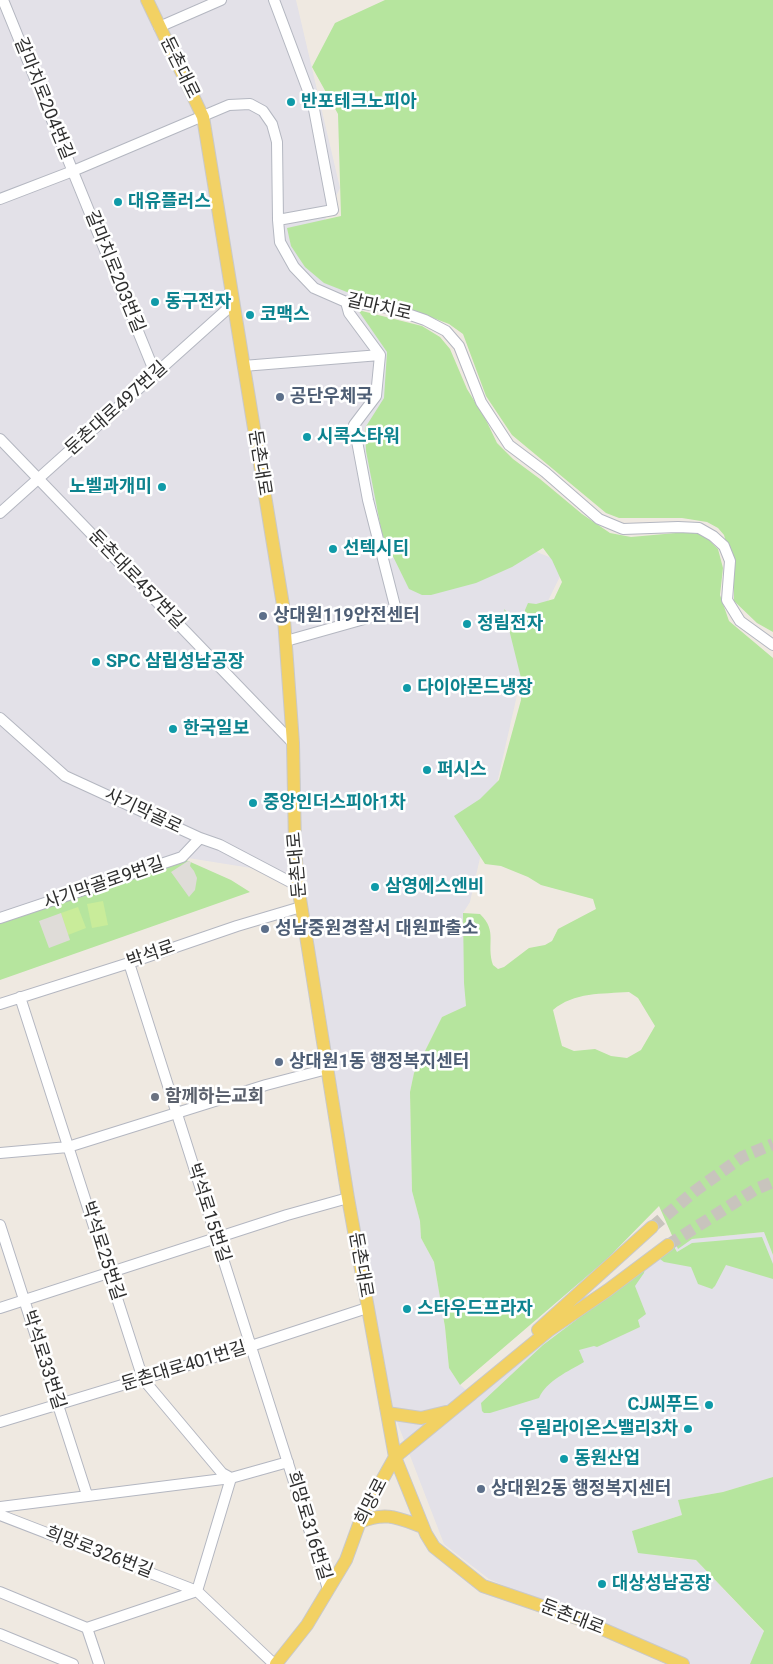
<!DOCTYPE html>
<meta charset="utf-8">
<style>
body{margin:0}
canvas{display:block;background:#efe9e1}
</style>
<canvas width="773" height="1664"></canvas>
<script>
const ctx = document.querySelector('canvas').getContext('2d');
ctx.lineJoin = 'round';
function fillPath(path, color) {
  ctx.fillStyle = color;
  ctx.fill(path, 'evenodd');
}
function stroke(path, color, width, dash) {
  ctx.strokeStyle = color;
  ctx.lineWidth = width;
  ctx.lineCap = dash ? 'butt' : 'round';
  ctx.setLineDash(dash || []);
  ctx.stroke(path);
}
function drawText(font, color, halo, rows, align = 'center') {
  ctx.font = font + ' Roboto,"Noto Sans KR",sans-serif';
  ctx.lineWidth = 5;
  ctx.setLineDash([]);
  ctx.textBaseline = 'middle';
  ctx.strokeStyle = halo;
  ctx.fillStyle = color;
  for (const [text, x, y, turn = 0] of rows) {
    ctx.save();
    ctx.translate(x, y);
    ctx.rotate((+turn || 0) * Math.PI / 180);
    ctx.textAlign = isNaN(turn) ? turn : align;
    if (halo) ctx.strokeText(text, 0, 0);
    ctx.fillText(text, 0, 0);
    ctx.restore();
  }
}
const industrial = new Path2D(`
 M0,0H296L340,188L311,249L392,345L520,545L566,564L530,638L470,902L463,913L466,1007L442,1017L414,1073L410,1092L412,1191L420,1221L421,1238L434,1262L445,1327L449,1368L460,1385L477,1399L548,1331L668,1245L675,1241L678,1248L692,1239L764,1232L773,1255V1477L723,1492L679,1500L682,1515L632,1531L671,1558L696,1560L764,1632L750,1664H683L489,1579L444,1544L394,1414L295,875L182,857L0,918Z`);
const green = new Path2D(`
 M385,0H773V632L757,623L734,601V571L724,535L718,528L707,522L682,518H619L606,513L512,435L486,396L463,334L449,324L386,300L352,294L324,283L305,267L291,246L287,228L341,216L338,114L312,67L335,23Z
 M358,310L422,326L440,337L450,349L467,389L486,420L497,443L513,459L540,479L582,514L610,533L631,537L687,532L704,535L718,549L723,568L720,595L729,621L773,658V1255L764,1232L692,1239L678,1249L659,1206L607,1259L460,1385L449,1368L445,1327L434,1262L421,1238L420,1221L412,1191L410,1092L414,1073L442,1017L466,1006L464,983L463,913L480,914C498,931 486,944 493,965L498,969L504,967L529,948L545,945L552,941L558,929L596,909L593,899L541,885L528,877L501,866L485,864L454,816L480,799L499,780L521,700L522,682L504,609L511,616L525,617V610L528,603L536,604L554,599L562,582L552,560L543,548L512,567L476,583L431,595H422L409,589L382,534L366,451L365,428L384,398L387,352ZM629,992L638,998L655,1026L641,1050L627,1058L611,1056L595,1049L574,1051L562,1046L553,1010C574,992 602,994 629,992Z
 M186,860L231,880L250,892L0,980V920Z
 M762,1237L773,1264V1279L726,1265L715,1286L712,1289L698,1284L691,1267L664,1262L660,1259L673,1245L677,1252L692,1243Z
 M645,1268L644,1273L635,1286L646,1314L638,1320L640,1327L597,1347L594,1346L579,1350L584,1362C569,1371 546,1381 539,1398L490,1413H484L482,1411L481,1403L543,1345Z
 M773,1477V1664H750L764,1631L696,1560L638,1553L632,1531L682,1515L678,1500L723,1492Z`);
const pitch = new Path2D(`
 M103,901L108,925L92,928L87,904Z
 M78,907L86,928L68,935L61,913Z`);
const plaza = new Path2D(`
 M188,861L191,862L190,866L194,871L197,878L195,890L189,897L171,872Z
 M61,913L70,940L49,948L39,921Z`);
const majorTunnel = new Path2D(`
 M652,1227L695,1191L742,1157L773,1144
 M668,1245L756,1189L773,1182`);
const minor = new Path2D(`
 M3,0L155,373
 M274,0L313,104L333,210L278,220
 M159,27L221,0
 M0,199L73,171L229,105L250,104L263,111L272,124L277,142L278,220L280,242L294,267L314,288L346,302L373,305L393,309L425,320L446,331L459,346L481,402L509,445L545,472L599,519L623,529L678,527L699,528L713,536L724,546L730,561L727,600L740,621L773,645
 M243,366L380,355
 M0,439L293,743
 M0,513L233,304
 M286,641L396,610L368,500L354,425L376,396L380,355L349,313L346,302
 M0,718L65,776L200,838L220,845L298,886
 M0,918L182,857L200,838
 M129,963L328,1589
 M20,997L143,1379L222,1473L231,1478
 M0,1004L129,963L237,926L301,907
 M0,1153L68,1147L266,1085L327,1069
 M0,1225L87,1495
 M0,1308L287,1215L348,1198
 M0,1422L251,1346L367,1308
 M0,1507L231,1478L288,1462
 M0,1515L197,1591L274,1664
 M197,1591L231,1478
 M0,1592L87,1628L197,1591
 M87,1628L99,1664
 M0,1634L73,1664`);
const major = new Path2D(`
 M147,0L203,117L283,605L293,743L295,846L298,886L348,1198L395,1457L426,1534L434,1547L483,1586L577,1618L683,1664
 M538,1330L652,1227
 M387,1413L421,1418L446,1412
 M360,1522C386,1511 398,1518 423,1527
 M276,1664L307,1625L346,1560L362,1516L395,1457L548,1331L608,1290L668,1245`);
const markers = [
 [291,102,5,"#0f9aa8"],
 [118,202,5,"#0f9aa8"],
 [155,302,5,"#0f9aa8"],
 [250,315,5,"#0f9aa8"],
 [280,397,5,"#5c6f8a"],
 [307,437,5,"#0f9aa8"],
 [162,487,5,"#0f9aa8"],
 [333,549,5,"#0f9aa8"],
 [263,616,5,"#5c6f8a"],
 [467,624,5,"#0f9aa8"],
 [96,662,5,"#0f9aa8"],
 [407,688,5,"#0f9aa8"],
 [173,729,5,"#0f9aa8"],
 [427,770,5,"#0f9aa8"],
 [253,803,5,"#0f9aa8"],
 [375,887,5,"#0f9aa8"],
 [265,929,5,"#5c6f8a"],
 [279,1062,5,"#5c6f8a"],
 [155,1097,5,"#6b7280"],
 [407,1309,5,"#0f9aa8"],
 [709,1405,5,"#0f9aa8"],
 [688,1429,5,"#0f9aa8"],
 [564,1459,5,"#0f9aa8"],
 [481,1489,5,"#5c6f8a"],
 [602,1584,5,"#0f9aa8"]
];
const streetNames = [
 ["둔촌대로",179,68,64],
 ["갈마치로204번길",43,99,68],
 ["갈마치로203번길",114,272,68],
 ["갈마치로",379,308,13],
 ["둔촌대로497번길",117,409,-42],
 ["둔촌대로",259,463,81],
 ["둔촌대로457번길",136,580,46],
 ["사기막골로",143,812,25],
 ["둔촌대로",298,865,-95],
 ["사기막골로9번길",104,884,-19],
 ["박석로",151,955,-19],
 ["박석로15번길",208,1213,72],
 ["박석로25번길",102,1251,72],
 ["둔촌대로",360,1265,80],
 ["박석로33번길",43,1360,72],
 ["둔촌대로401번길",184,1367,-17],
 ["희망로",372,1502,-63],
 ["희망로316번길",308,1526,73],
 ["희망로326번길",99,1553,21],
 ["둔촌대로",572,1618,21]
];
const cultureNames = [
 ["반포테크노피아",301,102],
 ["대유플러스",128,202],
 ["동구전자",165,302],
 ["코맥스",260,315],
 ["시콕스타워",317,437],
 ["노벨과개미",152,487,"right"],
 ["선텍시티",343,549],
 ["정림전자",477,624],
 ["SPC 삼립성남공장",106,662],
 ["다이아몬드냉장",417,688],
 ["한국일보",183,729],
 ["퍼시스",437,770],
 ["중앙인더스피아1차",263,803],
 ["삼영에스엔비",385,887],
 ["스타우드프라자",417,1309],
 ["CJ씨푸드",699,1405,"right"],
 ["우림라이온스밸리3차",678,1429,"right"],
 ["동원산업",574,1459],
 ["대상성남공장",612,1584]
];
const serviceNames = [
 ["공단우체국",290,397],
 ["상대원119안전센터",273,616],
 ["성남중원경찰서 대원파출소",275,929],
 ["상대원1동 행정복지센터",289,1062],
 ["상대원2동 행정복지센터",491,1489]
];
const worshipNames = [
 ["함께하는교회",165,1097]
];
fillPath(industrial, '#e3e1e8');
fillPath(green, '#b6e59e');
fillPath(pitch, '#c9ec9a');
fillPath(plaza, '#dfdcd8');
stroke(majorTunnel, '#c8c4bd', 12, [12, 6]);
stroke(minor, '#b4b7c1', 12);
stroke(major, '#c9c9c9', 14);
stroke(minor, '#fff', 10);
stroke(major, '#f2d163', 12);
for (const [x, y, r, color] of markers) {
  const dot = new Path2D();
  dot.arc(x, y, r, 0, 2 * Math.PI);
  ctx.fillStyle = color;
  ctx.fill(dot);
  stroke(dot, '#fff', 2);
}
drawText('18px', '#2e2e2e', '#fff', streetNames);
drawText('bold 18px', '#0d838f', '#fff', cultureNames, 'left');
drawText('bold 18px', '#4e5e75', '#fff', serviceNames, 'left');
drawText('bold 18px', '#5b616d', '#fff', worshipNames, 'left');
</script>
